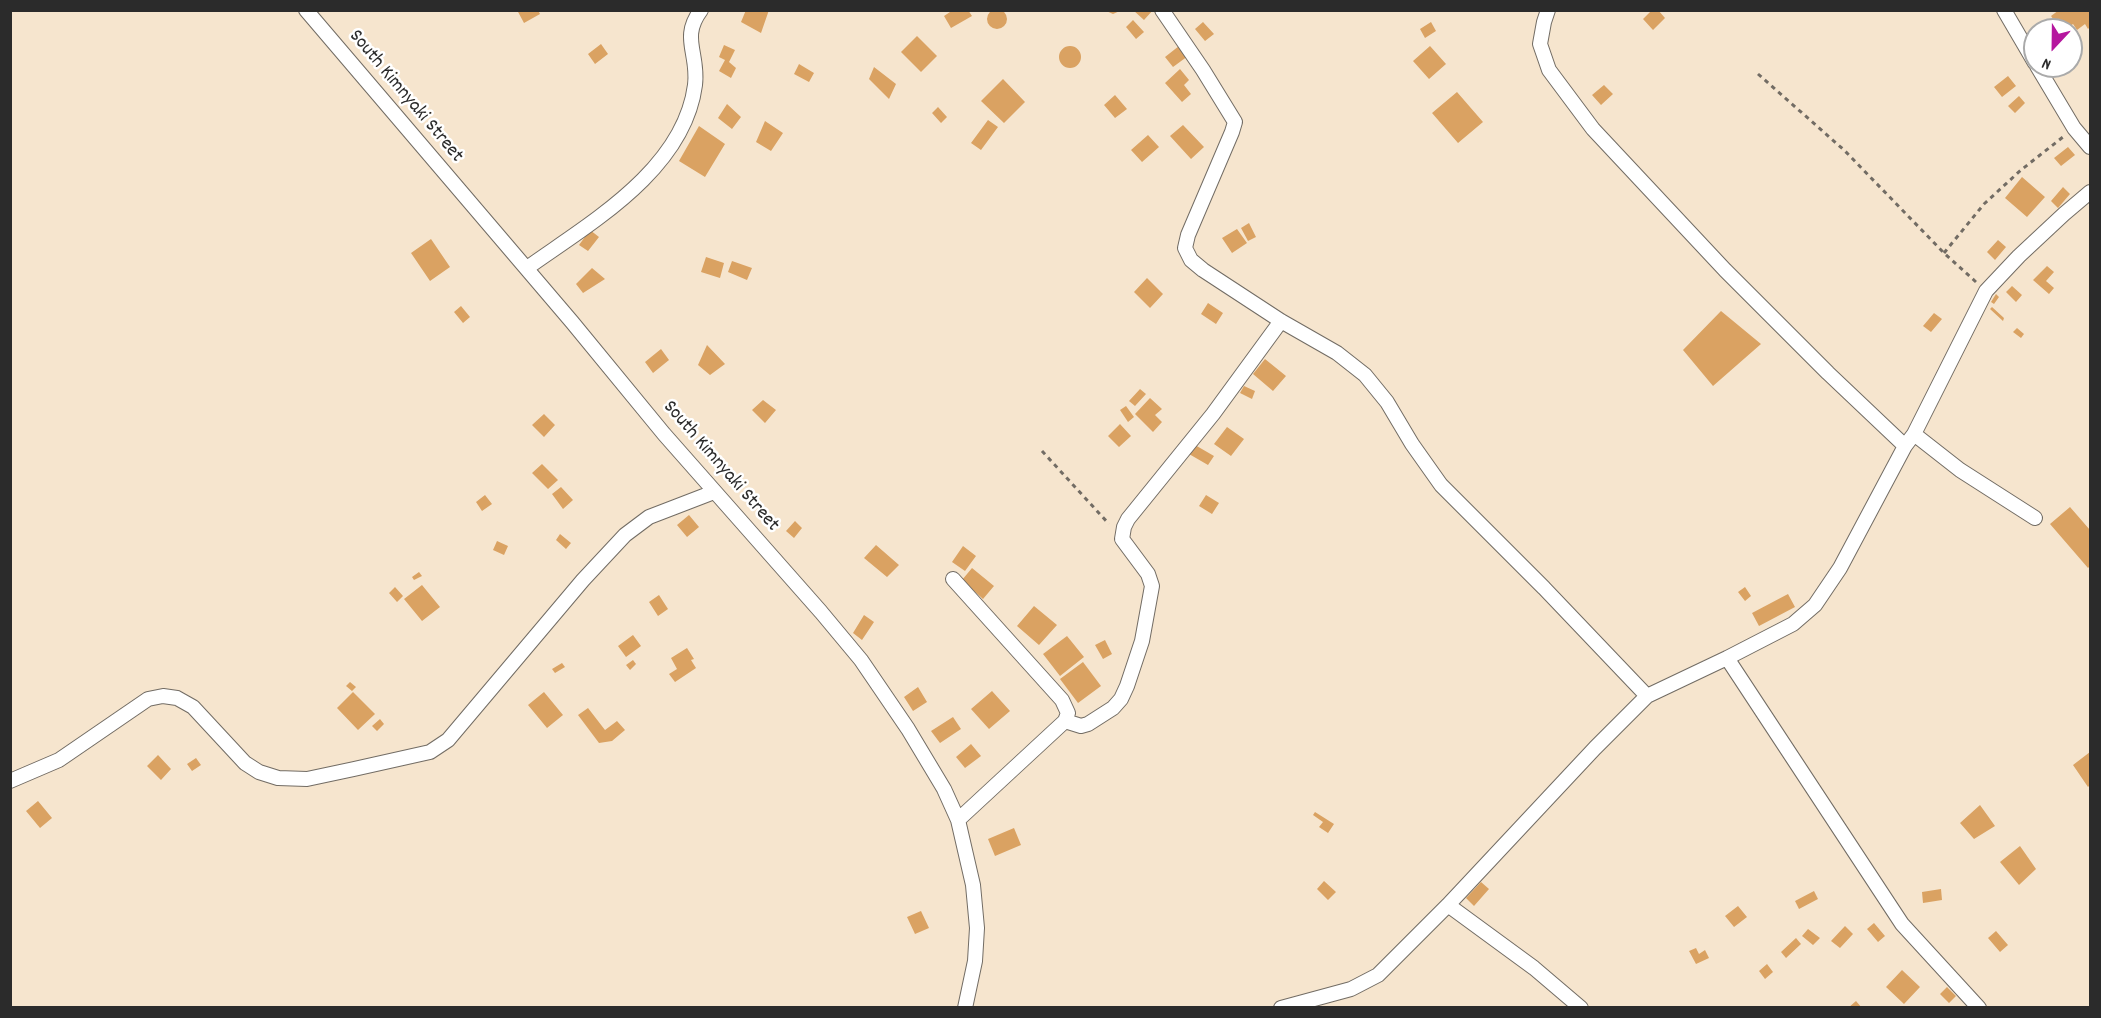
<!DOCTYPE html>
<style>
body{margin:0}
#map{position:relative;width:2101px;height:1018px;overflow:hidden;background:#f6e5ce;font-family:Dekko,sans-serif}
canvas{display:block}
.frame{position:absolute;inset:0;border:12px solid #2b2b2b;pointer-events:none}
.north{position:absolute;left:2023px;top:18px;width:60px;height:60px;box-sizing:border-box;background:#fff;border:2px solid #aaa;border-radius:50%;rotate:202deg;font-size:16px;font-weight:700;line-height:24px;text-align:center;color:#2b2b2b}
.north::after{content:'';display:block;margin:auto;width:21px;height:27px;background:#b5179e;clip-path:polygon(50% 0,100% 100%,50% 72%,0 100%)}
</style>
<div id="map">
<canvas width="2101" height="1018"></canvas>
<div class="frame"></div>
<div class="north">N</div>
</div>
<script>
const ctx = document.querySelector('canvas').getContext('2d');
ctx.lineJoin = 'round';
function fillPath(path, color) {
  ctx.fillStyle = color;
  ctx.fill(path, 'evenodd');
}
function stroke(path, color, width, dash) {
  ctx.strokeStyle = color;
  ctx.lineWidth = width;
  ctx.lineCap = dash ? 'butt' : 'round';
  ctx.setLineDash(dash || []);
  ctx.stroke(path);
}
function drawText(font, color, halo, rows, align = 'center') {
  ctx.font = font + ' Dekko,sans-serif';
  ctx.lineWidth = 5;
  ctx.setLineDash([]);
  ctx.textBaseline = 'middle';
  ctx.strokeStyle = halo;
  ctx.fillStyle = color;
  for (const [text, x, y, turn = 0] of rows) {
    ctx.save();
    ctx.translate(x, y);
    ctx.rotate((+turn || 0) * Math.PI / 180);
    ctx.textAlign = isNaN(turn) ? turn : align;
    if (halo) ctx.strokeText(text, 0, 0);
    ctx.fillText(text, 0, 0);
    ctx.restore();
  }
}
const building = new Path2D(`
 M987 19a10 10 0 1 1 20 0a10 10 0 1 1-20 0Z
 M517,10H538L540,14L524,23Z
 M746,10H769L761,33L741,22Z
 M953,10H968L972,16L951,28L944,16Z
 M1104,10H1122L1113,14Z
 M1133,10H1153L1144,20Z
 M1652,10H1658L1665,18L1653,30L1643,19Z
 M2059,10H2090V27L2088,29L2085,24L2077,30L2073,24L2065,30H2061L2051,16Z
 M1133,20L1144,32L1136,39L1126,27Z
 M1203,22L1214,34L1205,41L1195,29Z
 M1431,22L1436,31L1425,38L1420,29Z
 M917,36L937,56L921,72L901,52Z
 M601,44L608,54L595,64L588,54Z
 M724,45L735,50L729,62L736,68L731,78L719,71L725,60L719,57Z
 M1059 57a11 11 0 1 1 22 0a11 11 0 1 1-22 0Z
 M1179,46L1188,56L1173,67L1165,57Z
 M1430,46L1446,64L1429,79L1413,61Z
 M799,64L814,73L809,82L794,74Z
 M874,67L896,84L889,99L869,79Z
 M1180,69L1189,80L1184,85L1191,94L1182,102L1165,83Z
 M2008,76L2016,86L2002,97L1994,87Z
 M1003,79L1025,102L1004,123L981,101Z
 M1604,85L1613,94L1601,105L1592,95Z
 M1457,92L1483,122L1458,143L1432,113Z
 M1115,95L1127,109L1115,118L1104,105Z
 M2019,96L2025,103L2015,113L2008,106Z
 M727,104L741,117L732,129L718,118Z
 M938,107L947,117L941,123L932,113Z
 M988,120L998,127L981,150L971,143Z
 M765,121L783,133L771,151L756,142Z
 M1183,125L1204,147L1191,159L1170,136Z
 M699,126L725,144L705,177L679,161Z
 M1148,135L1159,147L1142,162L1131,150Z
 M2068,147L2075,155L2061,166L2054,158Z
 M2022,177L2045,197L2027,217L2005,198Z
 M2063,187L2070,194L2058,208L2051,201Z
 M1249,223L1256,237L1248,241L1241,228Z
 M1237,229L1247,243L1232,253L1222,238Z
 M590,230L599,237L588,251L579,245Z
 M431,239L450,267L430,281L411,253Z
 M1998,240L2006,247L1995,260L1987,252Z
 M706,257L724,263L720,278L701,272Z
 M732,261L752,268L747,280L728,272Z
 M2047,266L2054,272L2046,281L2054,288L2049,294L2033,280Z
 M592,268L605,279L583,293L576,284Z
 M1147,278L1163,294L1150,308L1134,292Z
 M2012,286L2022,295L2016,302L2006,292Z
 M1996,294L1999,297L1994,304L1991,302Z
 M1208,303L1223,313L1216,324L1201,314Z
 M461,306L470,317L463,323L454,312Z
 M1992,307L2004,318L2003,321L1990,309Z
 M1721,311L1761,344L1713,386L1683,350Z
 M1934,313L1942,319L1931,332L1923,326Z
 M2017,328L2024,334L2021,338L2013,332Z
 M707,345L725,364L710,375L698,365Z
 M661,349L669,360L653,373L645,362Z
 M1265,359L1286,376L1273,391L1253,374Z
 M1244,386L1255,391L1252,399L1240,393Z
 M1140,389L1146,394L1135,406L1129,401Z
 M1150,398L1162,409L1155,415L1162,422L1153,432L1135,414Z
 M763,400L776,410L765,423L752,410Z
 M1126,406L1134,417L1128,422L1120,410Z
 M544,414L555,425L544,437L532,425Z
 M1120,424L1131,436L1119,447L1108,436Z
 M1227,427L1244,439L1231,456L1214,444Z
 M1195,445L1214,456L1208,465L1189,454Z
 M542,464L558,480L548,489L532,473Z
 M561,487L573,500L563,509L552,494Z
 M485,495L492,504L482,511L476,502Z
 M1206,495L1219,503L1212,514L1199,506Z
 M2070,507L2090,530V566L2088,568L2050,524Z
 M689,515L699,527L687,537L677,525Z
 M795,521L802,528L794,538L786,531Z
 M560,534L571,543L566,549L556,540Z
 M497,541L508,546L504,555L493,550Z
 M876,545L899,565L887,577L864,558Z
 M963,546L976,556L965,571L952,562Z
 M972,568L994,586L983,599L962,580Z
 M419,572L422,576L414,580L412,577Z
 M422,585L440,607L422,621L404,599Z
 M395,587L403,596L397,602L389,593Z
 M1745,587L1751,596L1745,601L1738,592Z
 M1788,594L1795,607L1759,626L1752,613Z
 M659,595L668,609L658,616L649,602Z
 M1034,606L1057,625L1039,645L1017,626Z
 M864,615L874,622L862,640L853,633Z
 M633,635L641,646L626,657L618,646Z
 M1067,636L1084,657L1060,676L1043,654Z
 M1105,640L1112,654L1103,659L1095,645Z
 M687,648L694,659L691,660L696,668L675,682L669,674L677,669L671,658Z
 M633,660L636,664L630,670L626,665Z
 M1083,662L1101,686L1078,703L1060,679Z
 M562,663L565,667L555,673L552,669Z
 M350,682L356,687L352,691L346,686Z
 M918,687L927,702L913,711L904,697Z
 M992,691L1010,711L989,729L971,709Z
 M353,692L375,714L358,730L337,708Z
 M544,692L563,715L547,728L528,705Z
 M588,708L605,730L617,721L625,730L612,741L599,743L578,715Z
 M953,717L961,729L940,743L931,731Z
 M380,719L384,724L377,731L372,726Z
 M971,744L981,756L965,768L956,757Z
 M2090,752V785L2088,787L2073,765Z
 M158,755L171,769L161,780L147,766Z
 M196,758L201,765L192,771L187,764Z
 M38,801L52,818L40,828L26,811Z
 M1980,805L1995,826L1974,839L1960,823Z
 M1315,812L1334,824L1328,833L1319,827L1323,822L1313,815Z
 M1014,828L1021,845L995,856L988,839Z
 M2020,846L2036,869L2019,885L2000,862Z
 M1324,881L1336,892L1328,900L1317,889Z
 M1481,882L1489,889L1474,906L1466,898Z
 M1941,889L1942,900L1923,903L1922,892Z
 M1814,891L1818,899L1799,909L1795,901Z
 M1738,906L1747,917L1734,927L1725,916Z
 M921,911L929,928L915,934L907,917Z
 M1874,923L1885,936L1878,942L1867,929Z
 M1845,926L1853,934L1840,948L1831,941Z
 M1808,929L1820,938L1813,945L1802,936Z
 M1996,931L2008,945L2000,952L1988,938Z
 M1796,938L1801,944L1786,958L1781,952Z
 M1696,948L1699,954L1705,950L1709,958L1696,964L1689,951Z
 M1767,964L1773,972L1765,979L1759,971Z
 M1902,970L1920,987L1904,1004L1886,987Z
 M1947,987L1956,996L1949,1003L1940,994Z
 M1856,1001L1862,1008H1848Z`);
const path = new Path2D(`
 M1758,74L1844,150L1944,253L1976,282
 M1944,253L1984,204L2021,170L2063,137
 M1042,451L1109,524`);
const minor = new Path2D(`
 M306,10L572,322L664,434L821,612L861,660L908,729L944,789L958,820L973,885L977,928L975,961L965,1008
 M1162,10L1203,70L1235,122L1232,132L1188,235L1185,248L1191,260L1203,270L1281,321L1337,353L1365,375L1387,402L1412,444L1441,485L1544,588L1647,696
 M1548,10L1544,22L1540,44L1549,70L1593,129L1725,270L1828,373L1905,446
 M2004,10L2035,63
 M2037,66L2074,128L2090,147
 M527,268C590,223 684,170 695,85C699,53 680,38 701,10
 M1914,434L1960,470L2035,518
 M953,579L1062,700L1068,713L1065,721L958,820
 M1727,658L1902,924L1979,1008
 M1065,721L1081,726L1088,724L1113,708L1121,699L1127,686L1142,641L1152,586L1148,574L1122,539L1124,527L1128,519L1213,414L1281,321
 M10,781L59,760L148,699L163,696L177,698L193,707L245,763L259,772L278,778L307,779L354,769L430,752L448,740L583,580L625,535L649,517L714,492
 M1448,905L1534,968L1581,1008
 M1281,1008L1351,989L1378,975L1448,905L1595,748L1647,696L1727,658L1793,624L1815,605L1840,568L1905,446L1914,434L1986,291L2019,256L2064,214L2090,192`);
const streetNames = [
 ["South Kimnyaki Street",405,97,50],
 ["South Kimnyaki Street",720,467,49]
];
fillPath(building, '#daa262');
stroke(minor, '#726c64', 16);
stroke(path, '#726c64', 3, [4.5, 4.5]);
stroke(minor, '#fff', 14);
drawText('20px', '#2b2b2b', '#fff', streetNames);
</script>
